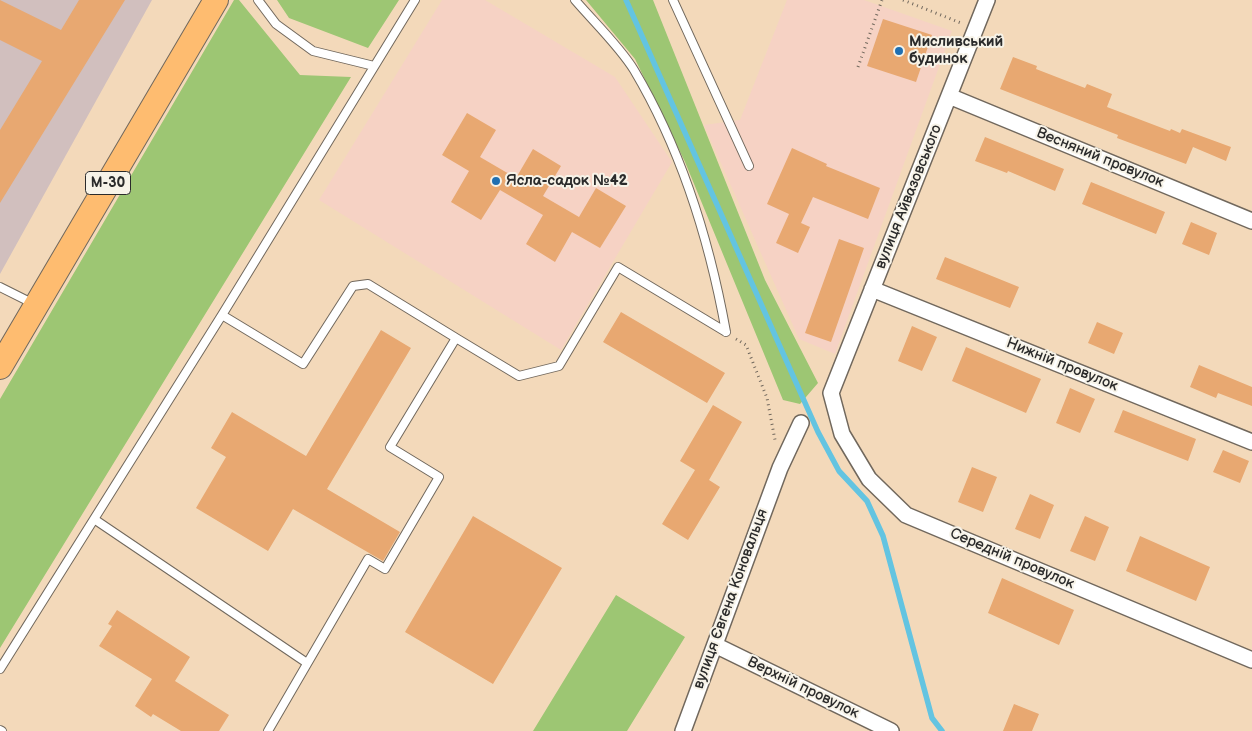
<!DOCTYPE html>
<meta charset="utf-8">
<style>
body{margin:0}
canvas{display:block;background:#f3d9ba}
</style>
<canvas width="1252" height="731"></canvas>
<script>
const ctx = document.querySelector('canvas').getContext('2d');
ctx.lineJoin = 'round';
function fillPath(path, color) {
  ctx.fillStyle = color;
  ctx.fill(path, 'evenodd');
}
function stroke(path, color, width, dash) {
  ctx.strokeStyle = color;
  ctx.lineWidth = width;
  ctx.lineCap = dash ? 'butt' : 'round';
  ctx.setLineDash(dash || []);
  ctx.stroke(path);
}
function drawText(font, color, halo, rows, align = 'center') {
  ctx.font = font + ' "Balsamiq Sans",sans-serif';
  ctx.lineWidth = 4;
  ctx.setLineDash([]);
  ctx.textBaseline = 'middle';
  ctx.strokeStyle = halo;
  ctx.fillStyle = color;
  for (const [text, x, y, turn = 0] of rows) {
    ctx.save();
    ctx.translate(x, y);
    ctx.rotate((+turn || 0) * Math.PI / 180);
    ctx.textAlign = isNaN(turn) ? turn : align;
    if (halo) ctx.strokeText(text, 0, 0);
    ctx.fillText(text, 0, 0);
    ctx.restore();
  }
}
const built = new Path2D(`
 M442,0H485L615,77L672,162L561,350L319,200Z
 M787,0H864L952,31L835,354L799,339L704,125L740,120Z`);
const industrial = new Path2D(`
 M0,0H152L0,274Z`);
const green = new Path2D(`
 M234,0H239L300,75L351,77L0,648V399Z
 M277,0H399L368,48L289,18Z
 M586,0H653L765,280L818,383L800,404L783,400L685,162L635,59Z
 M616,595L685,637L627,731H533Z`);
const stream = new Path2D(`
 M626,0L818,432L839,471L867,501L883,536L932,718L942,731`);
const building = new Path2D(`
 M0,0L61,30L79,0H125L0,203V130L42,61L0,40Z
 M883,19L932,35L916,82L867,66Z
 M1013,57L1037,66L1036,69L1085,88L1087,84L1112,94L1107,107L1170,131L1171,129L1180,133L1182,129L1231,147L1226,161L1193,147L1186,164L1117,138L1118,135L1000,89Z
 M467,113L496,130L480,157L516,178L533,149L561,166L543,196L579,217L596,188L626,206L600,248L572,232L555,262L526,244L543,215L500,190L481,220L451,202L469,171L442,155Z
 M985,137L1064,169L1055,191L1008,171L1007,173L975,161Z
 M792,148L827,164L826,166L880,188L868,219L813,197L801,223L810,227L798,253L776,243L789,214L767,204Z
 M1091,182L1165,212L1156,234L1082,204Z
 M1191,222L1217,233L1209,255L1182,244Z
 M839,239L864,248L831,342L805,333Z
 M945,257L1019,287L1010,308L936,279Z
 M621,312L725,373L707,403L603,342Z
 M1097,322L1123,333L1114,354L1088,343Z
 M912,326L937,337L922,371L898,361Z
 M381,330L411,348L327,489L400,532L383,561L293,509L268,551L196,508L226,457L211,448L232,412L306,456Z
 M966,347L1041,379L1026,413L952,381Z
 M1199,365L1252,387V406L1218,393L1216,398L1190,387Z
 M1070,388L1095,399L1080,433L1056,423Z
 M713,405L742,422L709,480L720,487L688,540L662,524L695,470L680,461Z
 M1123,410L1196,439L1188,461L1114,432Z
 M1223,450L1249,461L1240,483L1213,472Z
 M972,467L997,477L983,512L958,502Z
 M1030,494L1054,505L1040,539L1015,529Z
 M473,516L562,568L493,684L405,632Z
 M1085,516L1109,527L1095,561L1070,551Z
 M1140,536L1210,567L1196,601L1126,571Z
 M1002,578L1074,610L1059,645L988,613Z
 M117,610L190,657L175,681L229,715L219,731H181L153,714L151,717L135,706L152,679L99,646L112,626L108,624Z
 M1014,704L1039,714L1032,731H1003Z`);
const path = new Path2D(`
 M903,0L961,23
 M858,67L882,0
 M736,339L746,345L767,398L775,440`);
const service = new Path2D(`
 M258,0L276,24L313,51L374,66
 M575,0C593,21 620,47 634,70C681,149 710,243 726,332
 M673,0L749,166
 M0,287L34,304
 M222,315L303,364L353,286L368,284L456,338
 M94,519L307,663
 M0,669L222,315L415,0
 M0,730L2,731
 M268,731L368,559L385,569L439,477L390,447L456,338L519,376L559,366L618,267L726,332`);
const minor = new Path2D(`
 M987,0L831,393L842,434L869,479L906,515L1252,660
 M949,96L1252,221
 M872,289L1252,442
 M715,645L891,731
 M683,731L780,468L801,423`);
const trunk = new Path2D(`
 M0,367L216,0`);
const markers = [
 [899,51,5,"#1f6fb2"],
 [496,181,5,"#1f6fb2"]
];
const shields = [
 [108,183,45]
];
const shieldNames = [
 ["М-30",108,183]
];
const poiNames = [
 ["Мисливський",909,42],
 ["будинок",909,59],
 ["Ясла-садок №42",506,181]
];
const streetNames = [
 ["Весняний провулок",1100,158,22],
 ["вулиця Айвазовського",909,197,-68],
 ["Нижній провулок",1062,365,22],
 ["Середній провулок",1012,559,23],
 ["вулиця Євгена Коновальця",731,599,-70],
 ["Верхній провулок",803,688,26]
];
fillPath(built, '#f6d2c4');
fillPath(industrial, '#d1bfbe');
fillPath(green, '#9dc673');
stroke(stream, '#63c4e1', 5.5);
fillPath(building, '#e8a871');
stroke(service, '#71685d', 10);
stroke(minor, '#71685d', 18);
stroke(trunk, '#71685d', 26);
stroke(path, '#71685d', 3, [1, 4]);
stroke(service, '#fff', 8);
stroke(minor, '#fff', 15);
stroke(trunk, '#febc70', 24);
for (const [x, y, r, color] of markers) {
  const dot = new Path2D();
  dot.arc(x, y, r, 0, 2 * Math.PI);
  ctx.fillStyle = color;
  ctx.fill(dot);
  stroke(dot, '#f7f3e8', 2);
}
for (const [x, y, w] of shields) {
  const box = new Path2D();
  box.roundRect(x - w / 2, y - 11.5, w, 23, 4);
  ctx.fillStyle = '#f7f3e8';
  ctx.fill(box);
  stroke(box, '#2b2b2b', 1);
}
drawText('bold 14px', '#2b2b2b', null, shieldNames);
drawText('bold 15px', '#2b2b2b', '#f7f3e8', poiNames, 'left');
drawText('15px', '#2b2b2b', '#f7f3e8', streetNames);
</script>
